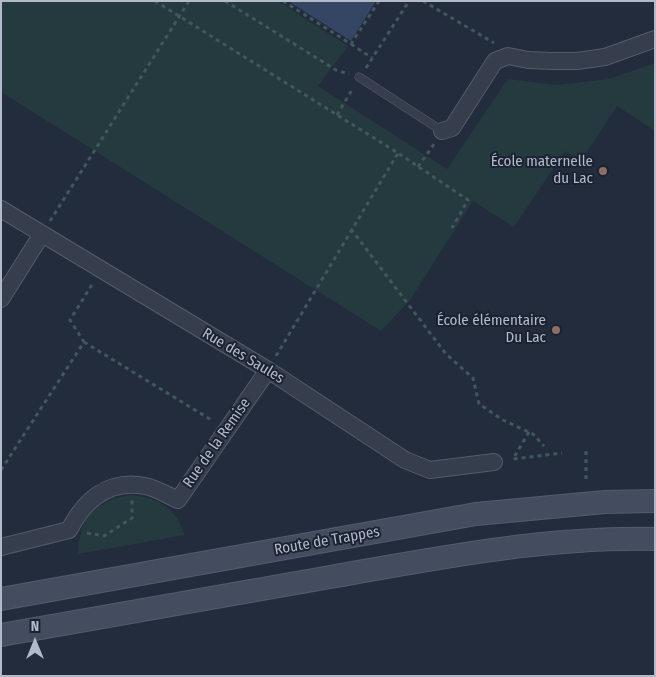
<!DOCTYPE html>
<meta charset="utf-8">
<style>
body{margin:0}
#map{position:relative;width:656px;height:677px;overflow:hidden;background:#222c3d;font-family:"Fira Sans Condensed",sans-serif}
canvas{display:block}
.frame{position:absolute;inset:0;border:2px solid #b2b9c9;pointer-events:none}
.north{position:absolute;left:10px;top:617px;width:50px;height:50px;-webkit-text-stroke:4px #1b2332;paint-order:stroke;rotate:0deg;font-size:14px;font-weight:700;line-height:20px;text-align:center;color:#b2b9c9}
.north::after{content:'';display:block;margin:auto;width:18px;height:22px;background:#b2b9c9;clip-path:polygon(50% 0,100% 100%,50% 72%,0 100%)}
</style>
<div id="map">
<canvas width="656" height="677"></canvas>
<div class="frame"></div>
<div class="north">N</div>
</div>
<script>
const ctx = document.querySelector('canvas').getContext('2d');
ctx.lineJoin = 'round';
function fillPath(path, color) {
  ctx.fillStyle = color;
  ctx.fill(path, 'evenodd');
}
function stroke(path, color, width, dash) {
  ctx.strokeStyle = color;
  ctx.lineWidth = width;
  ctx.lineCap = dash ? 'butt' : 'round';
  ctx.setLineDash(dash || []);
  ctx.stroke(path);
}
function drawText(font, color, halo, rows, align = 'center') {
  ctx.font = font + ' "Fira Sans Condensed",sans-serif';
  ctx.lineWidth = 4;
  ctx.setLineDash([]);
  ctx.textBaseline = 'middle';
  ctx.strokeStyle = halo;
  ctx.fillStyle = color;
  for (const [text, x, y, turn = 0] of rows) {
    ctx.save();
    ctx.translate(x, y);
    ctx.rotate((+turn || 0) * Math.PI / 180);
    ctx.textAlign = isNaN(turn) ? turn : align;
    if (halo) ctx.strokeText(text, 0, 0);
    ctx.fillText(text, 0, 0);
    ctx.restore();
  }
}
const green = new Path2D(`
 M1,1H278L348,46L318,86L447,169L508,79L556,85L609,79L655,63V131L617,106L581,161L565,151L514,227L473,201L410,300L381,331L1,92Z
 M131,495C159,498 175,507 185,535L78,554C79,518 96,500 131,495Z`);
const water = new Path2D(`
 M288,1H376L351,41Z`);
const path = new Path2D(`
 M155,1L398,153L468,200L452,228
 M225,1L336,70L349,74
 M283,1L351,44L379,1
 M423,1L494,43
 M351,44L372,58
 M366,68L409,1
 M337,115L353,88
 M418,167L434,144
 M50,221L189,1
 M351,229L446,354L473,378L479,404L503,420L533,434L544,446
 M84,342L213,421
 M276,356L398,153
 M529,432L513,459L562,453
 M586,451V482
 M1,470L84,342L70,320L93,283
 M87,533L104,536L132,518V500`);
const service = new Path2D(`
 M359,77L442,131`);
const minor = new Path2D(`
 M442,131L452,128L495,61L508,56L528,60L552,61H577L605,57L655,39
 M1,209L268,370L405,460L430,470L494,462
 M1,299L42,234
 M1,547L69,530C85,499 109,479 145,486C156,488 167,495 178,500L268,370`);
const secondary = new Path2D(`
 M1,599L476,514L605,502L655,501
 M1,635C113,615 225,595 336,576C442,557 547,537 655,539`);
const markers = [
 [603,171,5,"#8d6e63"],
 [556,330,5,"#8d6e63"]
];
const poiNames = [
 ["École maternelle",593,162],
 ["du Lac",593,179],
 ["École élémentaire",546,321],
 ["Du Lac",546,338]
];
const streetNames = [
 ["Rue des Saules",243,356,31],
 ["Rue de la Remise",217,443,-55],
 ["Route de Trappes",327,541,-10]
];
fillPath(green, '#243a3e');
fillPath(water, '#354665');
stroke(service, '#545c6b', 9);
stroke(minor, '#545c6b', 18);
stroke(secondary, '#545c6b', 24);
stroke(path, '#42575b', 3, [4, 4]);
stroke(service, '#363e4d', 8);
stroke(minor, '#363e4d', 16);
stroke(secondary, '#444d60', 22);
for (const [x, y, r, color] of markers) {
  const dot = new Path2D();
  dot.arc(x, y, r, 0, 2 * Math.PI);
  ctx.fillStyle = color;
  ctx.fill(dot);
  stroke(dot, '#1b2332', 2);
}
drawText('15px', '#b2b9c9', '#1b2332', poiNames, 'right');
drawText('15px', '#b2b9c9', '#1b2332', streetNames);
</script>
